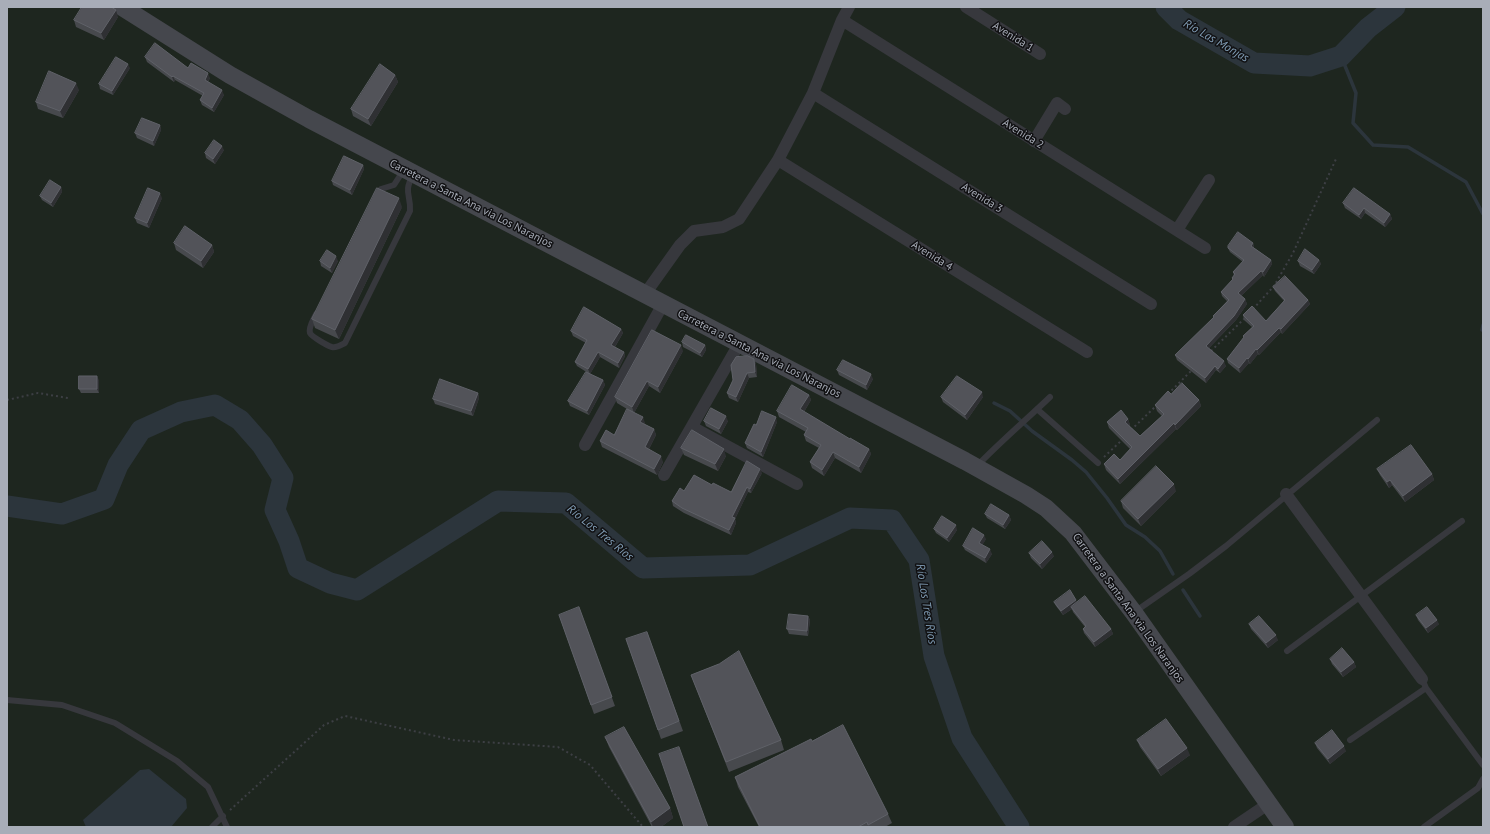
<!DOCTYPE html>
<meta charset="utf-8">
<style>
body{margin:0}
#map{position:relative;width:1490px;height:834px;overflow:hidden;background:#161618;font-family:"PT Sans",sans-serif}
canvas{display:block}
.frame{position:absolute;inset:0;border:8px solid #a8adb8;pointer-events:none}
</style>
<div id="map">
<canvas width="1490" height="834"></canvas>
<div class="frame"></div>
</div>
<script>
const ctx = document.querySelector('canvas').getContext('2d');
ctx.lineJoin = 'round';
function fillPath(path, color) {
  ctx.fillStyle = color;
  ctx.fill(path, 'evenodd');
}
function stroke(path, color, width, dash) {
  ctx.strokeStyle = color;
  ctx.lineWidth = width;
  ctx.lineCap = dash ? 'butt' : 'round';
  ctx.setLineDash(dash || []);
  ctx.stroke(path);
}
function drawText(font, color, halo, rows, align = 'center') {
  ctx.font = font + ' "PT Sans",sans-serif';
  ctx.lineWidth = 3;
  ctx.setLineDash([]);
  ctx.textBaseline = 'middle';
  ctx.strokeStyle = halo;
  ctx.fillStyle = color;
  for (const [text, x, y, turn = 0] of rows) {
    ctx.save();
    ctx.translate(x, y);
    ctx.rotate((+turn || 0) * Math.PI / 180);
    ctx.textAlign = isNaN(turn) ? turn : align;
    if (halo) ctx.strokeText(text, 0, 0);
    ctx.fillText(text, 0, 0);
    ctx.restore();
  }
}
const green = new Path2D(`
 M7,7H1483V827H7Z`);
const water = new Path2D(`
 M149,769L186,799L187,808L171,827H86L83,820L140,770Z`);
const stream = new Path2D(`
 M1341,56L1356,93L1353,123L1373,145L1408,147L1466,182L1483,214
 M1483,325L1482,330H1483
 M994,403L1010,411L1032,431L1072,460L1086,472L1107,498L1126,525L1145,537L1160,551L1173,574
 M1183,590L1200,616`);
const river = new Path2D(`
 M1166,7L1179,20L1254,63L1310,66L1341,56L1368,28L1395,7
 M7,506L62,514L104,499L118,465L141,430L181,412L215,405L240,420L262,445L283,478L275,510L289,541L298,568L330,583L357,590L498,501L566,503L643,568L750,565L850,518L892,520L919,560L934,656L962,738L1019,827`);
const path = new Path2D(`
 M1253,309L1274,286L1293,253L1336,159
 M1211,351L1245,318
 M1168,394L1192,370
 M7,400L38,393L68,398
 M1131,430L1157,405
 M1104,457L1123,439
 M230,810L324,725L345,716L454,740L558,747L590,765L643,827`);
const service = new Path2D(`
 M376,195L381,189L394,185L403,171
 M316,314C314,319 308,327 310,333C312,337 328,346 332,347C337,348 341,345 345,343L410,211C411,194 403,193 413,175
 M1037,409L1098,463
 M977,466C1000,442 1026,420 1050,397
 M1136,611L1189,574L1226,546L1377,420
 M1287,651L1462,521
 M1422,679L1426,688L1483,765
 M7,700L62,705L115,723L177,761L208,787L227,827
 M1350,740L1426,688
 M212,827L223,816
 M1424,827L1478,788L1483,779`);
const minor = new Path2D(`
 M966,7L1040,54
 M842,20L1205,248
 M813,93L1151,304
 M1034,141L1057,103L1065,109
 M778,160L1087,352
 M1177,230L1209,180
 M645,294L680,245L694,231L723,227L739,219L778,160L813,93L842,20L849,7
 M692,427L797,484
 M585,445L663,304
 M664,475L739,344
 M1286,494L1422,679
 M1234,827L1268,804`);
const secondary = new Path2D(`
 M122,7L230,75L309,119L965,461L1026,495L1046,508L1073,533L1134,613L1285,827`);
const wall = new Path2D(`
 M118,17L104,40L76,27L74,20Z
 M145,57L188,68L210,78L208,82L224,95L214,112L202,105L200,100L203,96L175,80L174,82L147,62Z
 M130,68L113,95L100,89L99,84Z
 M395,75L398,82L371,126L353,116L351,109Z
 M79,90L63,118L38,109L36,102Z
 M160,125L161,130L154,146L137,138L135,133Z
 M224,150L215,164L206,158L205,153Z
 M363,165L364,169L352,195L333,185L332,181Z
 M61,187L62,192L53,207L42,200L40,196Z
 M162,198L149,228L137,223L135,218Z
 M1343,203L1390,214L1392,219L1385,227L1365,213L1361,219L1345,208Z
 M402,207L339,339L315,328L312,319Z
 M174,243L212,245L214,252L203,268L176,250Z
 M1253,243L1254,247V248L1271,260L1272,264L1264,277L1263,275L1241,296L1245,299L1247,304L1236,320L1209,348L1226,366L1220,373L1216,370L1206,383L1177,360L1175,355L1214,318L1213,316L1227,301L1222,296L1221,292L1233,280L1232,278L1234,276L1233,272L1243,262L1230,252L1228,248Z
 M1319,260L1321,264L1314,274L1300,266L1298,261Z
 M320,261H338L332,273L321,266Z
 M1273,287L1308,300L1310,304L1282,334L1281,332L1259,355L1258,354L1250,364L1249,363L1240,373L1228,363L1227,359L1244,338L1243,336L1252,327L1244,320L1243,315L1266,321L1284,301L1275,291Z
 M621,329L623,333L615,347L624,352L625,356L619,368L600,357L590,374L603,380L605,385L589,415L570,406L568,401L588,373L577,366L575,362L586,343L573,336L571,331Z
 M682,342L705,345L706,350L702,357L683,347Z
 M683,351L660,393L649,386L634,413L645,423L644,424L654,429L656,435L649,449L663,462L657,475L602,447L600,441L614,435L632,412L617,403L615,397Z
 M754,359L756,364L757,377L749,378L738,402L729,398L727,393Z
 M837,370L873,379L867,390L839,375Z
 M99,380V393H81L79,389Z
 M478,393L479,398L473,416L435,404L433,399Z
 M1171,394L1199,400L1201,406L1177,430L1176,429L1120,484L1106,470L1104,464L1120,460L1130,449L1109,428L1107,422L1128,419L1130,425L1129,426L1140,436L1162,416L1157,411L1155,405Z
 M809,395L811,400L804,412L850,439L869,449L871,454L861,473L835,458L824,476L812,468L810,462L819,448L806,441L804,435L806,432L779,417L777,411Z
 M941,397H983L967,420L943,402Z
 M704,421H728L721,434L706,426Z
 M777,422L763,457L747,448L745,443L756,425Z
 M681,448L726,456L718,471L684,455Z
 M1377,469L1432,474L1434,480L1405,502L1392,485L1389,488L1380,475Z
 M762,473L751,493L748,492L735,519L736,523L731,535L684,513L673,506L672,501L684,491L712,485L731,492Z
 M1176,491L1141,526L1123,508L1121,501Z
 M985,514L1009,515L1011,520L1005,529L987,518Z
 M934,529L957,530L949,542L936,533Z
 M986,539L982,545L992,554L986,563L965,550L963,546Z
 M1029,553L1054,556L1042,569L1031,558Z
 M1054,602H1077L1111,629L1113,634L1095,647L1084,633L1083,629L1085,627L1073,612L1072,609L1063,615L1056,606Z
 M579,607L615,706L594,714L559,615Z
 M1416,615L1439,624L1428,633L1418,620Z
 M808,616L810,620L808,636L789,634L787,629Z
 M1249,624L1278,640L1268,648L1251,629Z
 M647,632L683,731L661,739L626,639Z
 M1330,659L1354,662L1356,667L1343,677L1332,664Z
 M719,664L781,740L784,750L729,772L691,675Z
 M605,737L670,808L673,818L661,827H652L609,747Z
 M1137,740L1190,755L1161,776L1140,747Z
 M812,741L888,814L892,823L885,827H759L738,787L735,777Z
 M1315,743L1346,751L1330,764L1317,748Z`);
const shadedWall = new Path2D(`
 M116,10L118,17L104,40L101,33Z
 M128,64L130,68L113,95L112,91Z
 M208,73L210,78L206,85L205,80Z
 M395,75L398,82L371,126L368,119Z
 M173,76L175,80L174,82L172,77Z
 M76,83L79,90L63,118L60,111Z
 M222,90L224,95L214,112L212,108Z
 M160,125L161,130L154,146L153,141Z
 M222,146L224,150L215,164L213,159Z
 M363,165L364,169L352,195L350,190Z
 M61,187L62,192L53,207L51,203Z
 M160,193L162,198L149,228L147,223Z
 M399,198L402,207L339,339L335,330Z
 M1364,208L1365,213L1361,219L1359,215Z
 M1390,214L1392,219L1385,227L1384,223Z
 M1253,243L1254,247L1252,250L1251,246Z
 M212,245L214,252L203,268L201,261Z
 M336,256L338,261L332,273L330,268Z
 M1271,260L1272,264L1264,277L1263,272Z
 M1319,260L1321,264L1314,274L1312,270Z
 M1261,271L1263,275L1240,297L1238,293Z
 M1245,299L1247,304L1236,320L1207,350L1206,346Z
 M1308,300L1310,304L1282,334L1281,329Z
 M1279,328L1281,332L1259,355L1257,350Z
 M621,329L623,333L613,350L611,345Z
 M681,345L683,351L660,393L658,387Z
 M705,345L706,350L702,357L700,353Z
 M1256,349L1258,354L1250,364L1248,359Z
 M598,352L600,357L590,374L588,369Z
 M624,352L625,356L619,368L618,363Z
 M1247,358L1249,363L1240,373L1239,368Z
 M754,359L756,364L757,377L755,372Z
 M1224,361L1226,366L1220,373L1218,369Z
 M1215,366L1216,370L1206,383L1205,378Z
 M747,373L749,378L738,402L736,397Z
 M871,374L873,379L867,390L866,385Z
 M97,376L99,380V393L97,389Z
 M603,380L605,385L589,415L587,411Z
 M647,381L649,386L634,413L632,407Z
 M982,392L983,397L967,420L965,415Z
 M478,393L479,398L473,416L471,411Z
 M809,395L811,400L802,415L800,409Z
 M1199,400L1201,406L1177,430L1175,425Z
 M726,416L728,421L721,434L719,429Z
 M643,417L645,423L642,428L640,422Z
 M776,417L777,422L763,457L761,452Z
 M1128,419L1130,425L1127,427L1125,422Z
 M1174,423L1176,429L1120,484L1118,479Z
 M654,429L656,435L647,453L645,447Z
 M724,449L726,456L718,471L715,464Z
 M869,449L871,454L861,473L859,467Z
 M833,452L835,458L824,476L822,470Z
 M661,456L663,462L657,475L654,469Z
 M760,469L762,473L751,493L750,489Z
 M1432,474L1434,480L1405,502L1403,496Z
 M1390,480L1392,485L1389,488L1387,482Z
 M1174,484L1176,491L1141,526L1138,519Z
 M747,487L748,492L735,519L736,523L731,535L729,530L732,517Z
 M1009,515L1011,520L1005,529L1003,525Z
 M956,525L957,530L949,542L947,538Z
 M984,535L986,539L981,548L979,543Z
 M990,549L992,554L986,563L985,558Z
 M1052,552L1054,556L1042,569L1040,564Z
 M1076,600L1078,604L1071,607L1072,609L1063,615L1061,611Z
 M808,616L810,620L808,636L807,631Z
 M1437,620L1439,624L1428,633L1426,628Z
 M1111,629L1113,634L1095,647L1094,642Z
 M1276,635L1278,640L1268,648L1266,643Z
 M1354,662L1356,667L1343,677L1341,672Z
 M1344,746L1346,751L1330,764L1328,759Z
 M1187,748L1190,755L1161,776L1158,769Z
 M670,808L673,818L661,827H653L651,822Z`);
const building = new Path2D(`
 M82,7H111L116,10L101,33L74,20Z
 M155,43L188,68L191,63L208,73L205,80L222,90L212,108L200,100L204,93L173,76L172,77L145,57Z
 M116,57L128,64L112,91L99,84Z
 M380,64L395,75L368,119L351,109Z
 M49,71L76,83L60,111L36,102Z
 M142,118L160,125L153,141L135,133Z
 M214,140L222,146L213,159L205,153Z
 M344,156L363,165L350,190L332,181Z
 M50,180L61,187L51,203L40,196Z
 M148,188L160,193L147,223L135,218Z
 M377,188L399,198L335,330L312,319Z
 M1354,188L1390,214L1384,223L1364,208L1359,215L1343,203Z
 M185,226L212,245L201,261L174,243Z
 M1238,232L1253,243L1251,246L1271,260L1263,272L1261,271L1238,293L1245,299L1234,316L1206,346L1224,361L1218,369L1215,366L1205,378L1175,355L1214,317L1213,316L1229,300L1221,292L1233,279L1232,278L1235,274L1233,272L1244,260L1228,248V246Z
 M1305,249L1319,260L1312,270L1298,261Z
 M327,250L336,256L330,268L320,261Z
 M1285,276L1308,300L1281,329L1279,328L1257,350L1256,349L1248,359L1247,358L1239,368L1227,359L1244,337L1243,336L1254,326L1243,315L1252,306L1266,321L1285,300L1273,287Z
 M584,307L621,329L611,345L624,352L618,363L598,352L588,369L575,362L587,340L571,331Z
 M652,330L681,345L658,387L647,381L632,407L615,397Z
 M686,335L705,345L700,353L682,342Z
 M748,356L754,359L755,372L747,373L736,397L727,393L733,380L731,365L736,357Z
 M843,360L871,374L866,385L837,370Z
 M586,372L603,380L587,411L568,401Z
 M79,376H97V389H79Z
 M957,376L982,392L965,415L941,397Z
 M440,379L478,393L471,411L433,399Z
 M1182,383L1199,400L1175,425L1174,423L1118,479L1104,464L1114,454L1120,460L1132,447L1107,422L1121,410L1128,419L1125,422L1140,436L1164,414L1155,405L1168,391L1171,394Z
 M792,385L809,395L800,409L850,439V438L869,449L859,467L833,452L822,470L810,462L821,445L804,435L808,428L777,411Z
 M711,408L726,416L719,429L704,421Z
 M627,409L643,417L640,422L654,429L645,447L661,456L654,469L600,441L606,430L614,435Z
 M762,411L776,417L761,452L745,443L754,424L756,425Z
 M692,430L724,449L715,464L681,448Z
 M1411,445L1432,474L1403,496L1390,480L1387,482L1377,469Z
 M747,461L760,469L750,489L747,487L732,517L735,518L729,530L682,508L672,501L680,488L684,491L694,475L712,485L713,483L731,492Z
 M1156,466L1174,484L1138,519L1121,501Z
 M991,504L1009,515L1003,525L985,514Z
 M942,516L956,525L947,538L934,529Z
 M973,528L984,535L979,543L990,549L985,558L963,546Z
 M1042,541L1052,552L1040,564L1029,553Z
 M1070,590L1076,600L1061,611L1054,602Z
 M1085,596L1111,629L1094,642L1083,629L1086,626L1071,607Z
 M579,607L612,697L591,705L559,615Z
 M1427,607L1437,620L1426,628L1416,615Z
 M789,614L808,616L807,631L787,629Z
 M1259,616L1276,635L1266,643L1249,624Z
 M647,632L679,721L658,730L626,639Z
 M1342,648L1354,662L1341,672L1330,659Z
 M739,651L781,740L726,762L691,675L719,664Z
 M1166,719L1187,748L1158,769L1137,740Z
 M843,725L888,814L868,825L867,822L858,827H760L735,777L811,739L812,741Z
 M624,727L670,808L651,822L605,737Z
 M1332,730L1344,746L1328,759L1315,743Z
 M679,747L708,827H684L659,754Z`);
const streetNames = [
 ["Avenida 1",1013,37,32],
 ["Avenida 2",1023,134,32],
 ["Avenida 3",982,198,32],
 ["Carretera a Santa Ana via Los Naranjos",471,204,27],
 ["Avenida 4",932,256,32],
 ["Carretera a Santa Ana via Los Naranjos",759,354,27],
 ["Carretera a Santa Ana via Los Naranjos",1128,608,54]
];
const waterNames = [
 ["Río Las Monjas",1216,41,30],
 ["Río Los Tres Ríos",600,533,39],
 ["Río Los Tres Ríos",926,604,81]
];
fillPath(green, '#1e261f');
fillPath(water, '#2c353c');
stroke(stream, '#2c353c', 3.5);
stroke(river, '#2c353c', 21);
stroke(path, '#3d3f44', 2, [2, 3]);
stroke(service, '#37383d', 6);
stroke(minor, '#37383d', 12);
stroke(secondary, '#45474d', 18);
fillPath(wall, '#47494d');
fillPath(shadedWall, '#2f3033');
fillPath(building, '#525359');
stroke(building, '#5f6168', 1);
drawText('11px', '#a8adb8', '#111113', streetNames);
drawText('italic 12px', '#7f9bb3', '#111113', waterNames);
</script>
